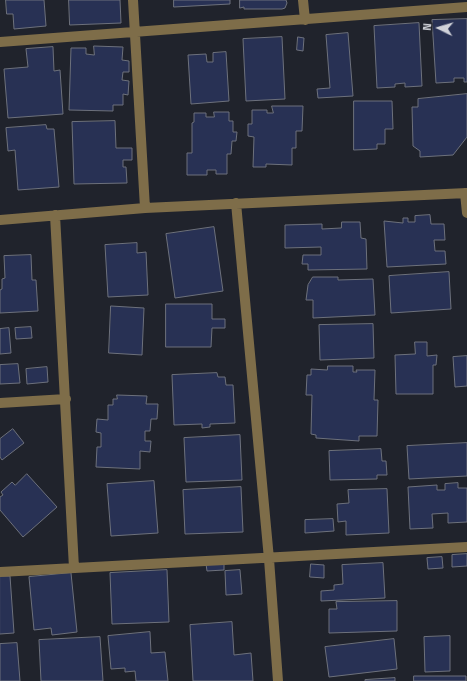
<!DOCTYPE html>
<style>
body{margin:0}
#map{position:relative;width:467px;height:681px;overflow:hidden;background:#20232c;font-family:"Titillium Web",sans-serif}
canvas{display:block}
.north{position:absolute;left:419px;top:8px;width:40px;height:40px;-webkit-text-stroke:3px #20232c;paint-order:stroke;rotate:275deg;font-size:11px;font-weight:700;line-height:16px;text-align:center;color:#d0d2d9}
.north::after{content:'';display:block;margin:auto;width:14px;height:18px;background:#d0d2d9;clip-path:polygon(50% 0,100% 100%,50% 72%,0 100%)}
</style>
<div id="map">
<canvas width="467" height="681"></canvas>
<div class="north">N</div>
</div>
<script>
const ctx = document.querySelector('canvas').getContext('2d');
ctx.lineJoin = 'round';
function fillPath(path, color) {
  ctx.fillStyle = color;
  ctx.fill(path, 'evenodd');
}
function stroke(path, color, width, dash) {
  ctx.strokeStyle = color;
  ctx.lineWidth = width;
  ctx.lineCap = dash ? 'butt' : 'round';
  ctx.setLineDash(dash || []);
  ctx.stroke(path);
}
const building = new Path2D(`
 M6,0H44L46,26L14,29L13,14H7Z
 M69,0H120L121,23L70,25Z
 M174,0H230V4L174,7Z
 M240,0H286L287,3L285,8L282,9H244V7L240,8Z
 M467,19V82H464V78H454V82L436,83L432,20Z
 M419,23L422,86L405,87V83L395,84V87L377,88L374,26Z
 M348,33L353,96L318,98L317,89L330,88L326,35Z
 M282,37L285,99L246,101L243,39Z
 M298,37L304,38L303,51L297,50Z
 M94,46L123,47L122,60L129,61V72H123L122,80L129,81L128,95L123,94V105H113V111L69,110L71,48H86V54L94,55Z
 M53,47L54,71L60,70L63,114L8,118L4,69L28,67L26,49Z
 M226,52L229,101L191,104L188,55L206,54L207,62H213V53Z
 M467,94V137L453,155L420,157V151L413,146L412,107H418V99Z
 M354,101H392L393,129H385V144H377V149L354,150Z
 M272,106H303L302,131H296V148H292V165L266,164V167H253L254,137L248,136V124H252V110H267V113H273Z
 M214,112H229V121H233V132H237L236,141H232L231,154H227V174H216V170H207V175H187V153H192V123L194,122V113H206V117H214Z
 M115,121L116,148H132V160H123V167H126L127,183L74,184L72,122Z
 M46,125L47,129H54L59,187L18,190L15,150L8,151L6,128Z
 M430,215L431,224H444L445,240H434L435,251H445L446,264L387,267L384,221L403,223V218H408V222H415V216Z
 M342,222H360L361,238L366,239L367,269L308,270V264H302L303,255H321V247L285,248V225L322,224V229L341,228Z
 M214,227L223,291L175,298L166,234Z
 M137,243V253L146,252L148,295L108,297L105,245Z
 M31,255L32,280H36L38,311L0,313V290L2,289V279L5,278L4,256Z
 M449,272L451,309L391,313L389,276Z
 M313,277H338V280L373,279L375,315L313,318V300H306L308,285Z
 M166,304H212V319H225V328H212L211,347H166Z
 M111,306L144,308L142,355L109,353Z
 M373,324L374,358L320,360L319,325Z
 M31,327L32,338L16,339L15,328Z
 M9,328L11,353L0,354V329Z
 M415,342H427V356L437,355L436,365H433V394H396L395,355L415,354Z
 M467,356V386L455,387L453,357Z
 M18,364L20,383L0,384V365Z
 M328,366H353V372H357L356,370H375L374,400H378L377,436H359V441L316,438V435L311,434L312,395H306L307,375H311V369L327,370Z
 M47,367L48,382L27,384L26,369Z
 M217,373L218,377H225L226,385H233L235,423L210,424V427L202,428V424L174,425L172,375Z
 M117,395L147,396L146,404H158L157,419H151L150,431H145V441H151L150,452L140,451V469L96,467L97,447H101V433L96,432L97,419L108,420V405H113V399H117Z
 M13,429L24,443L2,460L0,457V439Z
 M240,435L242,480L186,482L184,438Z
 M467,443V476L409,479L407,446Z
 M381,449L382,461H386L387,475H377V479L330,480L329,451Z
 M27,474L57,507L23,537L0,510V497L3,495L1,492L12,482L15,485Z
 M154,481L158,533L111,536L107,484Z
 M458,483V488H467V522L448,523V513L432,514L433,528L410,529L408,487L437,485V490H445V484Z
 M241,487L243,532L185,534L183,490Z
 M387,489L389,533L346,535V521L338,522L337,504L349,503L348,490Z
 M333,519L334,531L305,533V520Z
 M467,554V566L452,567V555Z
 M442,557L443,568L428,569L427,558Z
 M224,562V570L207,571L206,564Z
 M383,563L385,598L321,601V591L334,590V585L343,584L342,565Z
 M311,564L324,565V578L310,577Z
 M167,570L169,622L112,624L110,573Z
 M240,570L242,594L226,595L225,571Z
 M71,573L77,632L52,635L51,628L34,630L29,577Z
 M0,576H10L14,633L0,634Z
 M397,601V631L329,633V609H337L336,602Z
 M232,622L234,655L251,653L253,681H193L190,625Z
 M150,632L151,653L165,652L168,681H136L135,671L125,672V668L111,669L108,636Z
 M450,636V671L425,672L424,637Z
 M100,637L103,681H41L39,640Z
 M394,639L397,669L329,677L325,647Z
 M17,643L20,681H0V644Z
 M414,676H466V681H414Z
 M395,678V681H365V680Z`);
const minor = new Path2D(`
 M133,0L145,208
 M303,0L305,20
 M0,42L467,7
 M465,193L467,213
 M236,203L269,559L278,681
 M55,215L74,568
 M0,220L145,208L467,193
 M0,403L66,399
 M0,572L467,547`);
fillPath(building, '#283154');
stroke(building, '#6d717c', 1);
stroke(minor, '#7e6d49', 10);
</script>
